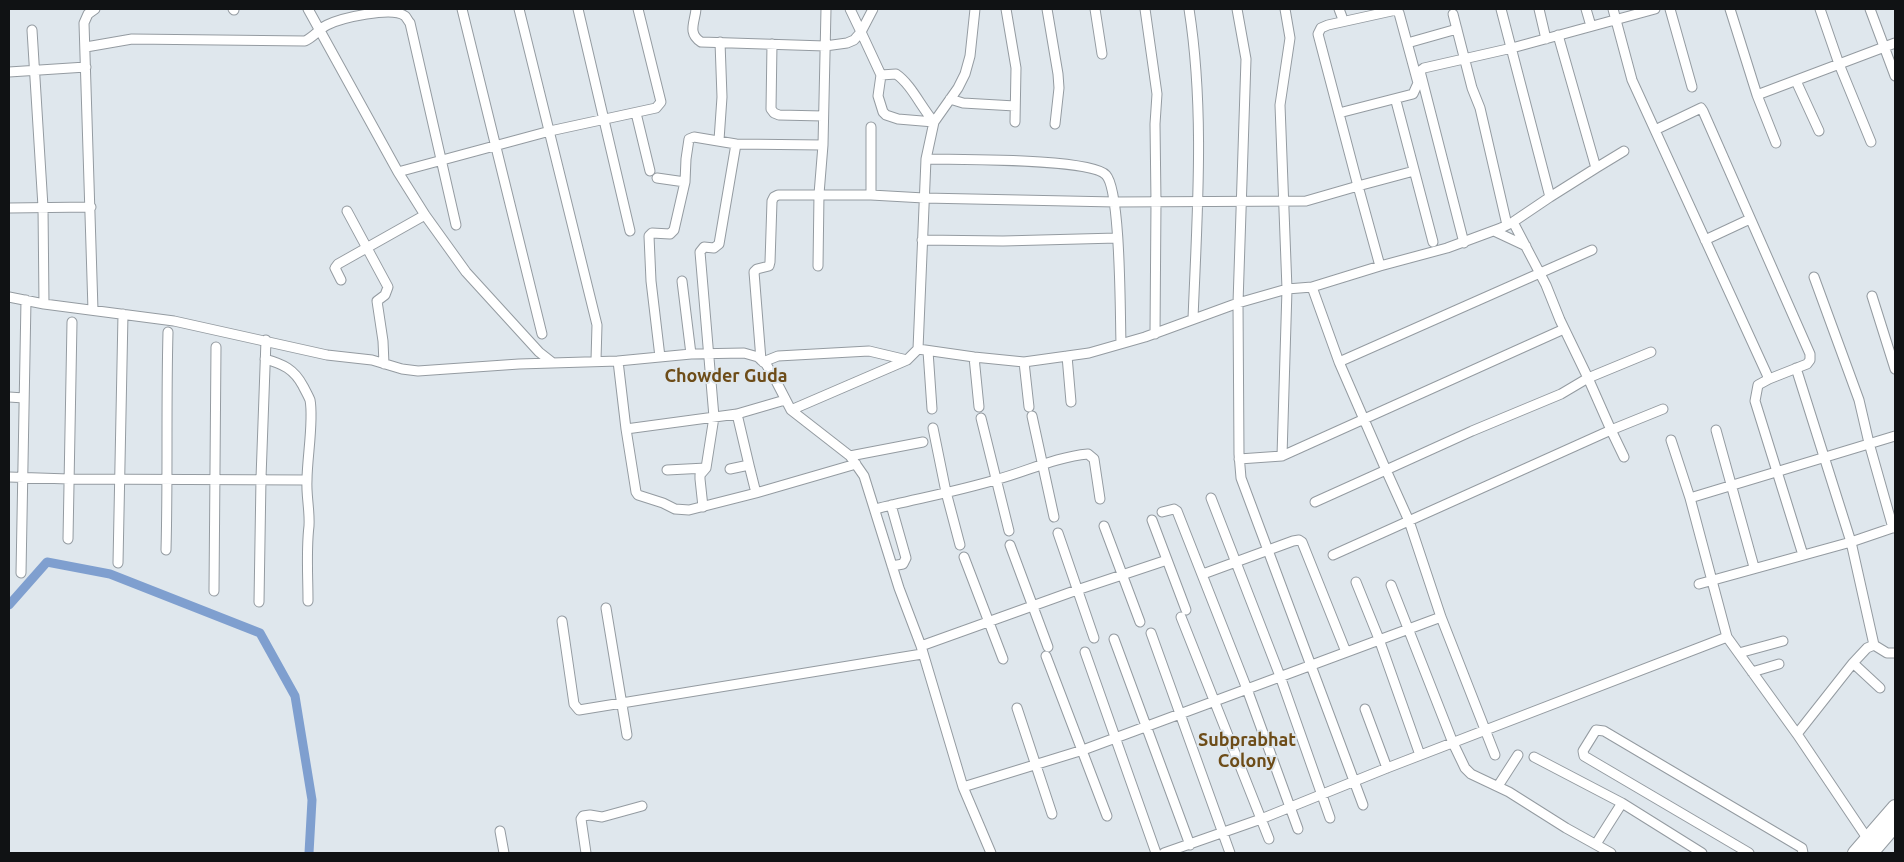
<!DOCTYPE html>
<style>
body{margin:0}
#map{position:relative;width:1904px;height:862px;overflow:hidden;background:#dfe7ed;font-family:Ubuntu,sans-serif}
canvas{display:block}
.frame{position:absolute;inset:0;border:10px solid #101214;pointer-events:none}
</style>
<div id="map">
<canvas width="1904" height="862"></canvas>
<div class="frame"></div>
</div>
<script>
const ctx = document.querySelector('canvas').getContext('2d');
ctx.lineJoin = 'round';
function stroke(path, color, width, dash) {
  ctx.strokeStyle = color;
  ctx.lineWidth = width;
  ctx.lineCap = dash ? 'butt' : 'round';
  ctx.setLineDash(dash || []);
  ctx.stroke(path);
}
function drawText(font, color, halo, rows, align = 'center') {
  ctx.font = font + ' Ubuntu,sans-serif';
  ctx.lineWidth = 4;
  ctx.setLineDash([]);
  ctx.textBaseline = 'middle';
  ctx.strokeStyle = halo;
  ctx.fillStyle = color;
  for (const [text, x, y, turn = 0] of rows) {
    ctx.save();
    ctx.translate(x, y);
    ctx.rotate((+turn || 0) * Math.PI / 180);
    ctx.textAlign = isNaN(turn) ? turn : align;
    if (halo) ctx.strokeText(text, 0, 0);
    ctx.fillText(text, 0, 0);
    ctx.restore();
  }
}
const canal = new Path2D(`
 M9,605L47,562L110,574L260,633L295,696L312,800L309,853`);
const minor = new Path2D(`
 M233,9L234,10
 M308,9L398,172L425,215L466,272L539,352L553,363
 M462,9L542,334
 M519,9L597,325L596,360
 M578,9L630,231
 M696,9C695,22 687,33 701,42L825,46L847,43L854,40L861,32L850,9
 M873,9L861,32L881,75
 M1006,9L1016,68L1015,122
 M1047,9L1058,74L1059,88L1055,124
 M1095,9L1102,54
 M1145,9L1157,94L1155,124L1156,202L1155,334
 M1189,9C1205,111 1197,216 1193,319
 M1237,9L1246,59L1238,303L1239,454L1241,478L1363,805
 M1339,9L1342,17
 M1539,9L1546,39
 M1586,9L1591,26
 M1613,9L1632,80L1769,379L1758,385L1755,401L1803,555
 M1670,9L1692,87
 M1730,9L1757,95L1895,43
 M1820,9L1839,64L1871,142
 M1870,9L1895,76
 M1453,14L1472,88L1480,108L1507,225
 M32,30L43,207L44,304
 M1411,42L1457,29
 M772,44L771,109L774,113L779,115L823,116
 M86,47L132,39L305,41C314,37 319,29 327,25C341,18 392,6 405,16C407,18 408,21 410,23L456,225
 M9,72L86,67
 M896,74C911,84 921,107 934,122L898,119L886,115L883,112L878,96L881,75Z
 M1796,81L1819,131
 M1757,95L1776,143
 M950,99L963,103L1015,106
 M1396,101L1433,242
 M636,113L650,171
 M871,127V195
 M1655,130L1701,108L1703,111L1810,354V360L1807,364L1769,379
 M719,140L722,97L720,42
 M926,159C956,160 1090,158 1106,175C1121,191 1120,315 1121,343
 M1596,168L1624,151
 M398,172L550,131L656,108L661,102L638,9
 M657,178L685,182
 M1550,197L1596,168L1558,35
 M9,208L91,207
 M347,211L388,287L385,295L377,301L383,341L384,364
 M1494,231L1526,246
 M922,240L1003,241L1117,238
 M1705,240L1750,219
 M1464,243L1420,71L1424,68L1512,48L1655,9
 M818,266L819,194L823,145L826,9
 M1380,266L1358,186L1414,171
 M1814,277L1859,400L1869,443L1893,528
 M341,280L335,268L338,264L425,215
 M682,281L691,354
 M1312,287L1339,362L1386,470L1315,502
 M1872,296L1895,369
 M9,297L44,304L174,321L327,355L372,360L402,369L418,371L519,364L618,361L691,354L744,353L758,357L766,364L776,381L791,410L850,456L864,476L899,588L921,646L963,787L991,853
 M93,310L84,23L88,14L95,9
 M918,349L974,357L1024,362L1089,353L1145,337L1238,303L1287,289L1312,287L1380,266L1447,248L1501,228L1513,222
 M928,351L932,409
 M1067,356L1071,402
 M660,357L651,281L649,236L652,233L670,234L674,230L685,182L686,159L689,139L694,137L736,144L823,145
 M974,357L979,407
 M265,359C283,364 294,369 303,386C305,390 308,395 310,400C314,420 307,458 307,480C306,495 310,511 309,526C306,550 308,576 308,601
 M761,360L754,272L757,269L769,266L770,262L772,201L774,197L778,195H871L924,198L1115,202L1306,201L1358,186L1318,34L1321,28L1328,25L1396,10L1399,13L1418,83L1413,94L1339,113
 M618,361L626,429
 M763,362L778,356L869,351L907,360
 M1024,362L1029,407
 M1339,362L1592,250
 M1796,368L1851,542L1874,645
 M9,397L24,398
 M785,400L737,414L626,429L636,492L638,495L663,503L675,509L689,510L756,493L856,464
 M791,410L907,360L918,349L926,159L934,122L958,88L965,74L970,56L975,9
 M737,414L749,465
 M1032,416L1054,517
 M981,418L1009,531
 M933,428L946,492L960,545
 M1716,430L1754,567
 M1671,440L1690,498L1727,637
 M850,456L923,442
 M1282,456L1287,289L1280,105L1290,38L1285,9
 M1624,457L1611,430L1663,409
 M1239,459L1282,456L1564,329
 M730,469L749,465L756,493
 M667,470L706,468
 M9,477L69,479L307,480
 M1211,498L1280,676L1330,818
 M1690,498L1895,436
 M891,505L906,558L903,564L892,566
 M703,507L700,479V475L706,468L714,417L700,252L704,247L714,248L719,244L736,144
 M875,509C915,499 955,492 995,480C1026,472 1055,457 1088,454L1094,459L1100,499
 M1162,512L1174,509L1177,511L1247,689L1298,829
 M1152,520L1186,610
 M1104,526L1140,622
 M1058,533L1094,638
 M68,539L72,322
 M1010,545L1048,647
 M166,550C168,477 166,405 168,332
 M1333,555L1611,430L1588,378L1651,352
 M964,557L1003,659
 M118,563L123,314
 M21,573L26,300
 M1203,574L1293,541L1299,540L1302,542L1346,652
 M1356,582L1379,639L1420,755
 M1699,584L1851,542L1895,527
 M1391,585L1453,743L1465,768L1471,774L1509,792L1566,828L1611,853
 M214,591L216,347
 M259,602L261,478L266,340
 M606,608L627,735
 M1181,617L1269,839
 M562,621L574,704L579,710L922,654
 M1151,633L1230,853
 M1114,639L1190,845
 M921,646L1077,590L1167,560
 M1085,652L1156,853
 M1739,653L1783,641
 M1046,656L1107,816
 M1853,663L1880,688
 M1752,672L1779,664
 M1017,708L1052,814
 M1365,709L1387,768
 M1797,734L1853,663L1867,648L1874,645L1887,653H1895
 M1495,755L1441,617L1409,521L1386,470L1472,431L1561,394L1588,378L1560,320L1546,285L1513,222L1550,197L1501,9
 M1534,757L1622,803L1702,853
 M1498,786L1518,755
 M963,787L1083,750L1441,617
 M500,831L504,853
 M1596,844L1622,803
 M586,853L581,819L583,816L590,815L602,817L642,806
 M1164,853L1261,819L1387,768L1727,637L1797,734L1869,841
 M1749,853L1584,756L1583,751L1596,730L1604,731L1802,848L1803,853`);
const highway = new Path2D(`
 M1855,853L1895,807
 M1871,853L1895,825`);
const quarterNames = [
 ["Chowder Guda",726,376],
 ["Subprabhat",1247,740],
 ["Colony",1247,761]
];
stroke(canal, '#7f9fcf', 9);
stroke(minor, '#949ba1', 11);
stroke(highway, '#949ba1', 16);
stroke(minor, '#fff', 9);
stroke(highway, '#fff', 14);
drawText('bold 18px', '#6d4c18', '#dfe7ed', quarterNames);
</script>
